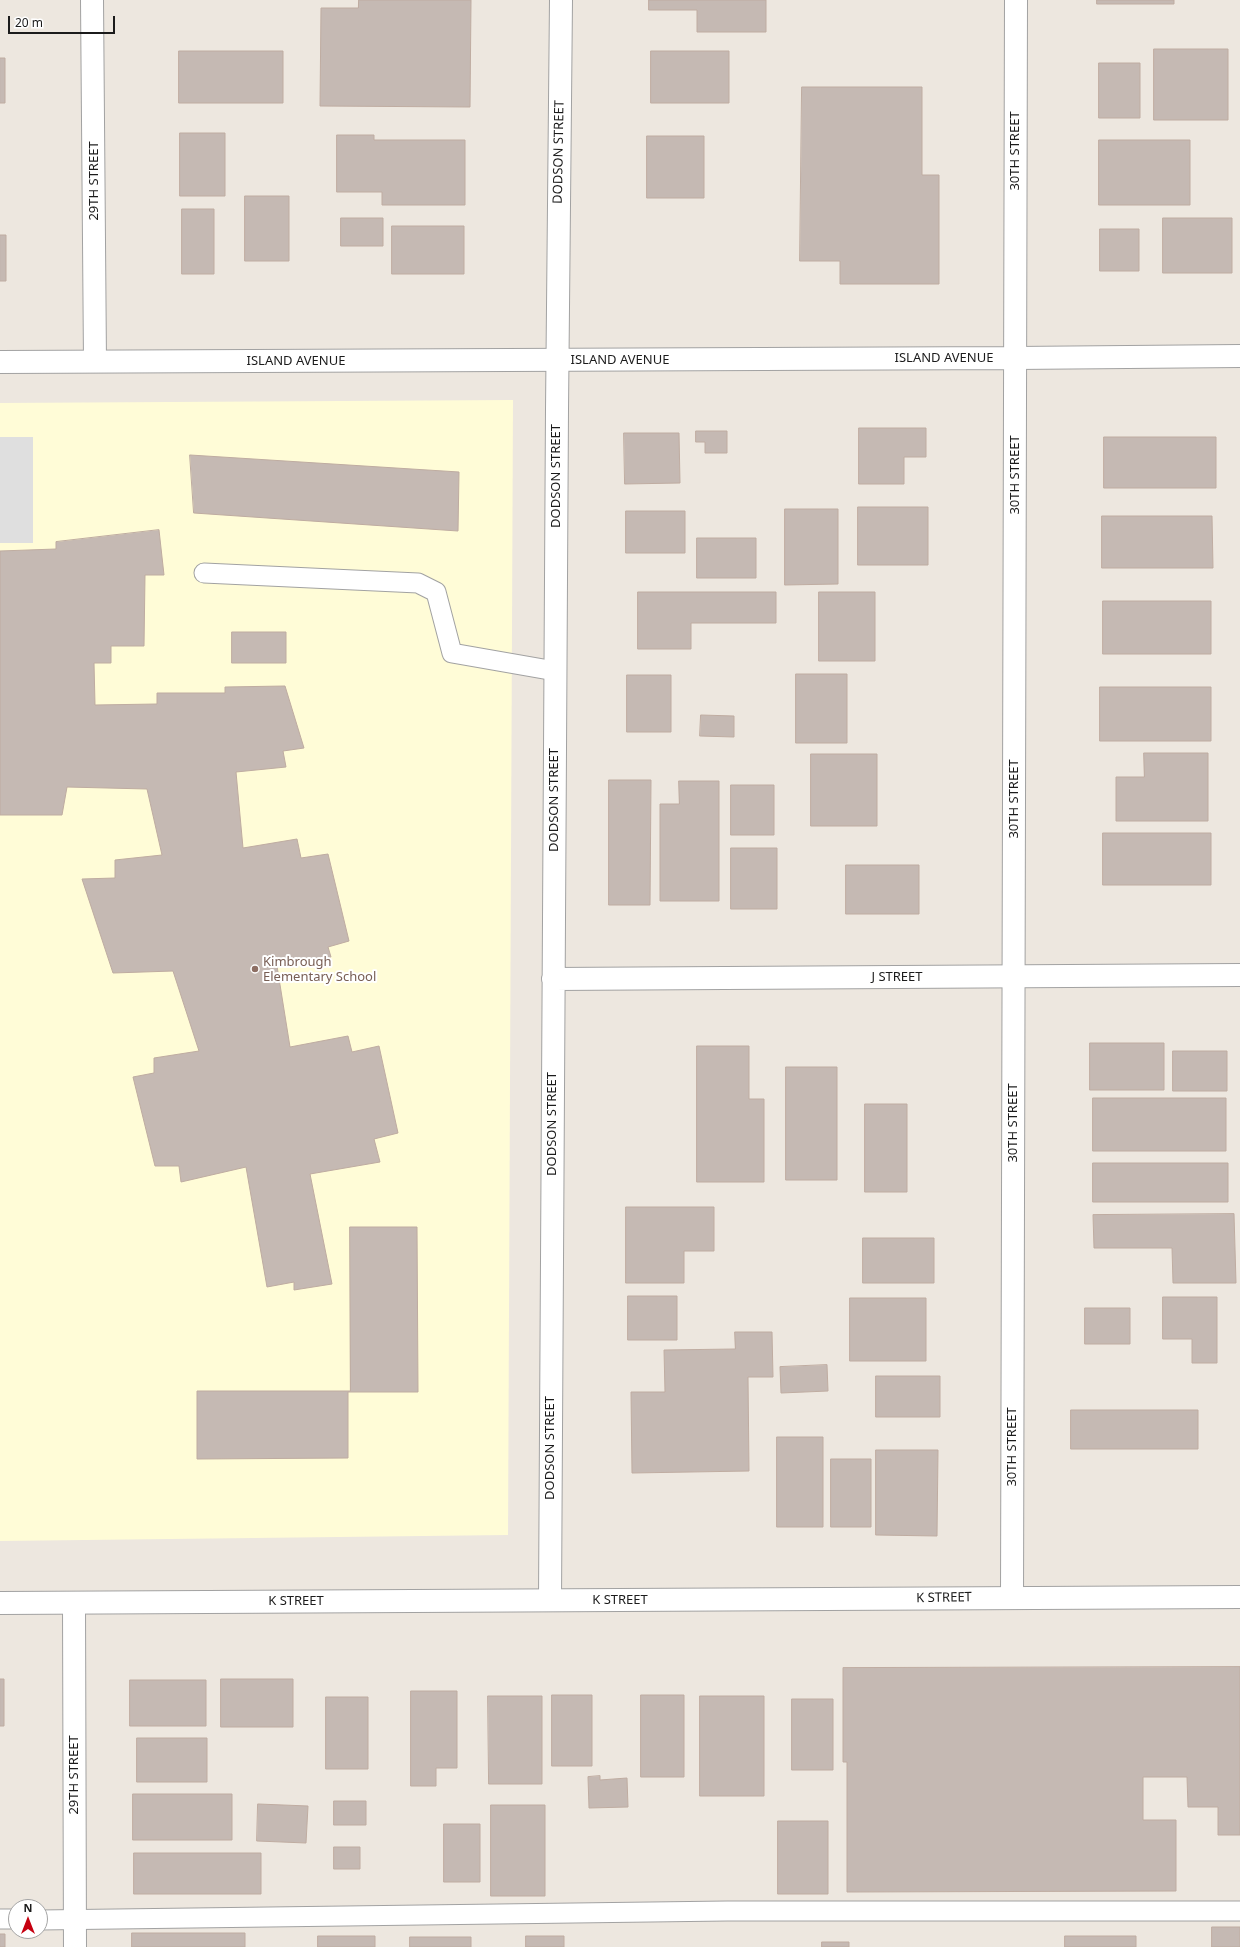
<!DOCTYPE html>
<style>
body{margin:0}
#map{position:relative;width:1240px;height:1947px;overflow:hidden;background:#ede7df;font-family:"Noto Sans",sans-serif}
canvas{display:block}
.north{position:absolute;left:8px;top:1899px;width:40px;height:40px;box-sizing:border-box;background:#fff;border:1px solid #a4a4a4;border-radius:50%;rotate:0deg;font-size:11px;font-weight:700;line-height:16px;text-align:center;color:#1b1b1b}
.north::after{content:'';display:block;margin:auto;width:14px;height:18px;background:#c60010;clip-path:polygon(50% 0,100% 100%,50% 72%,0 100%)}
.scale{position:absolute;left:8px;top:16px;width:107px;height:18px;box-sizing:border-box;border:2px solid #1b1b1b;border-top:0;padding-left:5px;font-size:12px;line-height:14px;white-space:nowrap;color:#1b1b1b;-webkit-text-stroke:3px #fff;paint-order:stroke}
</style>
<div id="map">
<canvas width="1240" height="1947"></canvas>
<div class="north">N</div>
<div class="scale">20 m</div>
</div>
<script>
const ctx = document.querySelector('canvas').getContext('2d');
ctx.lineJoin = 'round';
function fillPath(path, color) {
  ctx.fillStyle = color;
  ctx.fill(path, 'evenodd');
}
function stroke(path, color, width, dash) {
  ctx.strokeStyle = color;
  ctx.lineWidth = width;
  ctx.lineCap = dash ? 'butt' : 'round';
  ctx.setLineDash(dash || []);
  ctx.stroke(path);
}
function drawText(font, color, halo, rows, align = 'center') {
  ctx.font = font + ' "Noto Sans",sans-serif';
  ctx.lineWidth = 4;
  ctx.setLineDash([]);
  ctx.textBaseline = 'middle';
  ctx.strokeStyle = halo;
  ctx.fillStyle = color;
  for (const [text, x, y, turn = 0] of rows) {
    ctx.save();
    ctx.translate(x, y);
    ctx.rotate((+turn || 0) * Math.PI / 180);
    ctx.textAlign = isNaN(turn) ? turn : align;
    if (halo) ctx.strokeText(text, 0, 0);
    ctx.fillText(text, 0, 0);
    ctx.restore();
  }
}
const education = new Path2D(`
 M513,400L508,1535L0,1541V403Z`);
const parking = new Path2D(`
 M0,437H33V543H0Z`);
const building = new Path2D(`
 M359,0H471L470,107L320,106L321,8H358Z
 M649,0H766V32H697V10H649Z
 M1097,0H1174V4H1097Z
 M1154,49H1228V120H1154Z
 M179,51H283V103H179Z
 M651,51H729V103H651Z
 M0,58H5V103H0Z
 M1099,63H1140V118H1099Z
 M802,87H922V175H939V284H840V261H800Z
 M180,133H225V196H180Z
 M337,135H374V140H465V205H382V192H337Z
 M647,136H704V198H647Z
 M1099,140H1190V205H1099Z
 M245,196H289V261H245Z
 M182,209H214V274H182Z
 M341,218H383V246H341Z
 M1163,218H1232V273H1163Z
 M392,226H464V274H392Z
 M1100,229H1139V271H1100Z
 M0,235H6V281H0Z
 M859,428H926V457H904V484H859Z
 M696,431H727V453H705V442H696Z
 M624,433H679L680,483L625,484Z
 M1104,437H1216V488H1104Z
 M190,455L459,472L458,531L194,513Z
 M858,507H928V565H858Z
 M785,509H838V584L785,585Z
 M626,511H685V553H626Z
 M1102,516H1212L1213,568H1102Z
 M159,530L164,575H145L144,646H111V663H94L95,705L157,704V693H225V687L285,686L304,748L283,751L286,767L236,772L243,848L297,839L301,858L328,854L349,941L328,947L331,957L277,966L290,1047L348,1036L352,1052L379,1046L398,1133L374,1139L380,1162L310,1174L332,1284L294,1290V1282L267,1287L246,1167L181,1182L179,1166H155L133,1077L154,1073V1058L199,1051L173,971L113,973L82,879L115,878V860L162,855L147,789L67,787L62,815H0V551L56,549V542Z
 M697,538H756V578H697Z
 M638,592H776V623H691V649H638Z
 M819,592H875V661H819Z
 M1103,601H1211V654H1103Z
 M232,632H286V663H232Z
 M796,674H847V743H796Z
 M627,675H671V732H627Z
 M1100,687H1211V741H1100Z
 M701,715L734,716V737L700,736Z
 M1144,753H1208V821H1116V777H1144Z
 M811,754H877V826H811Z
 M609,780H651L650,905H609Z
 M679,781H719V901H660V804H679Z
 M731,785H774V835H731Z
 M1103,833H1211V885H1103Z
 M731,848H777V909H731Z
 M846,865H919V914H846Z
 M1090,1043H1164V1090H1090Z
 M697,1046H749V1099H764V1182H697Z
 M1173,1051H1227V1091H1173Z
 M786,1067H837V1180H786Z
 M1093,1098H1226V1151H1093Z
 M865,1104H907V1192H865Z
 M1093,1163H1228V1202H1093Z
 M626,1207H714V1251H684V1283H626Z
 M1234,1214L1236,1283H1173L1172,1248H1094L1093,1215Z
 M350,1227H417L418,1392H348V1458L197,1459V1391H350Z
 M863,1238H934V1283H863Z
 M628,1296H677V1340H628Z
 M1163,1297H1217V1363H1192V1339H1163Z
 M850,1298H926V1361H850Z
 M1085,1308H1130V1344H1085Z
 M735,1332H772L773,1377H748L749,1471L632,1473L631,1392H665L664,1350L735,1349Z
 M827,1365L828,1391L781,1393L780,1367Z
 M876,1376H940V1417H876Z
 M1071,1410H1198V1449H1071Z
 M777,1437H823V1527H777Z
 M876,1450H938L937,1536L876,1535Z
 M831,1459H871V1527H831Z
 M1240,1667V1835H1218V1807H1188L1187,1777H1143V1820H1176V1891L847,1892V1762H843V1668Z
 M0,1679H4V1726H0Z
 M221,1679H293V1727H221Z
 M130,1680H206V1726H130Z
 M411,1691H457V1768H436V1786H411Z
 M552,1695H592V1766H552Z
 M641,1695H684V1777H641Z
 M488,1696H542V1784H489Z
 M700,1696H764V1796H700Z
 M326,1697H368V1769H326Z
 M792,1699H833V1770H792Z
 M137,1738H207V1782H137Z
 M600,1776V1780L627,1778L628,1807L589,1808L588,1777Z
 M133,1794H232V1840H133Z
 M334,1801H366V1825H334Z
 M258,1804L308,1806L306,1843L257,1841Z
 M491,1805H545V1896H491Z
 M778,1821H828V1894H778Z
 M444,1824H480V1882H444Z
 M334,1847H360V1869H334Z
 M134,1853H261V1894H134Z
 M1212,1927H1240V1947H1212Z
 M132,1933H245V1947H132Z
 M0,1934H5V1947H0Z
 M318,1936H375V1947H318Z
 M526,1936H564V1947H526Z
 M1065,1936H1136V1947H1065Z
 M410,1937H471V1947H410Z
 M822,1942H849V1947H822Z`);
const service = new Path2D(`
 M204,573L418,583L436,592L452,653L555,671
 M0,1919H16
 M40,1920L727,1911H1240`);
const minor = new Path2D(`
 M92,0L95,361
 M1015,358L1240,356
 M553,979L1240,975
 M550,1600L557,409L561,0
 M74,1603L75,1947`);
const tertiary = new Path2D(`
 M0,362L1015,358
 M1012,1598L1016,0
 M0,1603L1240,1597`);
const markers = [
 [255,969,4,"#8d6e63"]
];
const streetNames = [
 ["30TH STREET",1015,151,-90],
 ["DODSON STREET",559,152,-89],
 ["29TH STREET",94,181,-90],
 ["ISLAND AVENUE",944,358],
 ["ISLAND AVENUE",620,360],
 ["ISLAND AVENUE",296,361],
 ["30TH STREET",1015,475,-90],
 ["DODSON STREET",556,476,-90],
 ["30TH STREET",1014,799,-90],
 ["DODSON STREET",554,800,-90],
 ["J STREET",897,977],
 ["30TH STREET",1013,1123,-90],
 ["DODSON STREET",552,1124,-90],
 ["30TH STREET",1012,1447,-90],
 ["DODSON STREET",550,1448,-90],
 ["K STREET",944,1598,-1],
 ["K STREET",620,1600],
 ["K STREET",296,1601],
 ["29TH STREET",74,1775,-90]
];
const educationNames = [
 ["Kimbrough",263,962],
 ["Elementary School",263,977]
];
fillPath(education, '#fffcd7');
fillPath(parking, '#dfdfdf');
fillPath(building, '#c5b9b3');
stroke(building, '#bfaca1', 1);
stroke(service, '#a2a2a2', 21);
stroke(minor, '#a2a2a2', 24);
stroke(tertiary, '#a2a2a2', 24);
stroke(service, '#fff', 19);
stroke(minor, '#fff', 22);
stroke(tertiary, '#fff', 22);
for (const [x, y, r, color] of markers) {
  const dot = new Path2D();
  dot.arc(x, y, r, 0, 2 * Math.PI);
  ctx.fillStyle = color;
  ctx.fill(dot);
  stroke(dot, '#fff', 1.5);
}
drawText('13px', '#1b1b1b', '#fff', streetNames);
drawText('13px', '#785e54', '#fff', educationNames, 'left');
</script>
